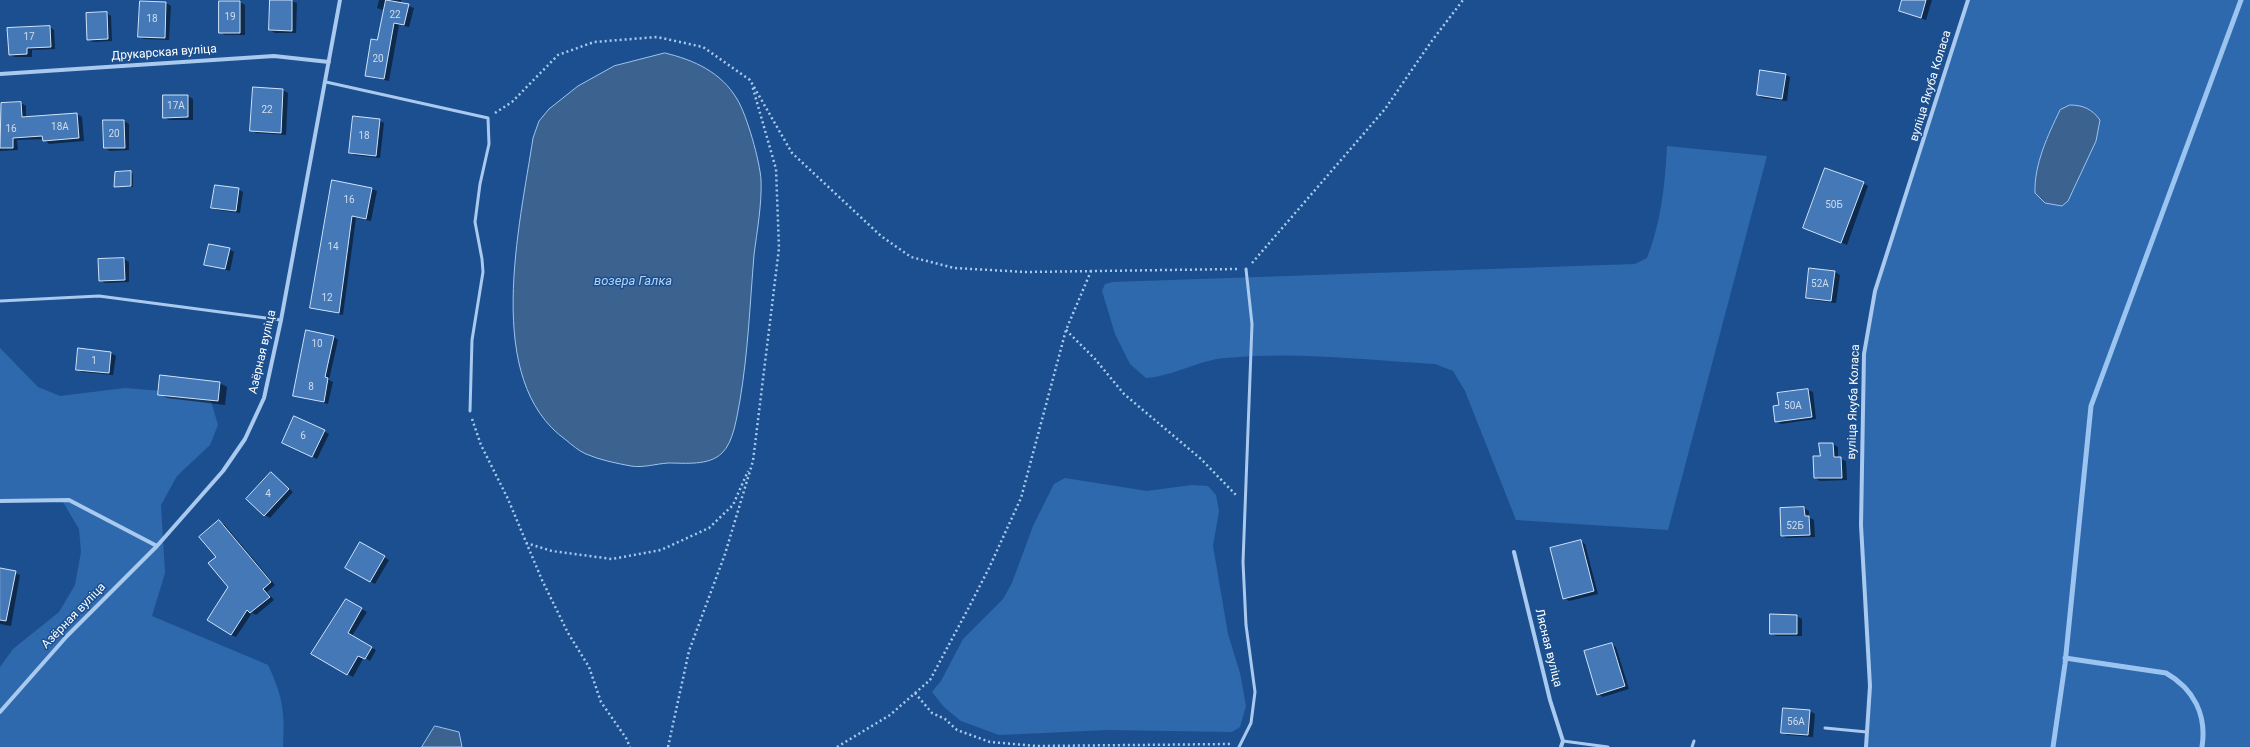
<!DOCTYPE html>
<meta charset="utf-8">
<style>
body{margin:0}
canvas{display:block;background:#1b4f8f}
</style>
<canvas width="2250" height="747"></canvas>
<script>
const ctx = document.querySelector('canvas').getContext('2d');
ctx.lineJoin = 'round';
function fillPath(path, color) {
  ctx.fillStyle = color;
  ctx.fill(path, 'evenodd');
}
function stroke(path, color, width, dash) {
  ctx.strokeStyle = color;
  ctx.lineWidth = width;
  ctx.lineCap = dash ? 'butt' : 'round';
  ctx.setLineDash(dash || []);
  ctx.stroke(path);
}
function drawText(font, color, halo, rows, align = 'center') {
  ctx.font = font + ' Roboto,sans-serif';
  ctx.lineWidth = 3;
  ctx.setLineDash([]);
  ctx.textBaseline = 'middle';
  ctx.strokeStyle = halo;
  ctx.fillStyle = color;
  for (const [text, x, y, turn = 0] of rows) {
    ctx.save();
    ctx.translate(x, y);
    ctx.rotate((+turn || 0) * Math.PI / 180);
    ctx.textAlign = isNaN(turn) ? turn : align;
    if (halo) ctx.strokeText(text, 0, 0);
    ctx.fillText(text, 0, 0);
    ctx.restore();
  }
}
const green = new Path2D(`
 M1968,0H2250V747H1866L1870,686L1861,525L1864,354L1875,291Z
 M1667,146L1767,156L1668,530L1516,520L1465,391L1453,371L1435,364C1366,360 1295,351 1225,358C1199,360 1174,376 1146,378L1130,364L1115,334L1102,291L1105,284L1113,282L1635,264L1647,258C1661,222 1665,185 1667,146Z
 M0,348L38,387L60,396L125,388L186,393L211,401L218,425L210,445L177,476L161,505L165,573L152,616L268,665C283,697 285,712 283,747H0V667L13,649L59,612L75,585L81,552L79,529L63,502L0,500Z
 M1065,478L1147,491L1192,485L1208,486L1216,495L1219,511L1213,546L1228,634L1240,673L1246,706L1240,727L1232,732L1108,730L999,735L961,721L944,707L932,692L941,681L963,639L1003,599L1012,583L1033,526L1054,484Z`);
const water = new Path2D(`
 M665,53C694,60 721,72 737,99C747,115 760,162 761,180C762,204 757,231 754,255C750,303 748,353 740,400C737,415 734,442 722,453C709,466 685,463 668,463C655,464 643,468 631,466C615,463 600,460 586,454C579,451 572,445 566,440C482,380 520,225 533,138L539,121L549,109L578,86L614,66Z
 M2070,105C2083,105 2092,109 2100,120L2096,141L2068,201L2062,206L2045,203L2035,193C2034,164 2048,135 2060,110Z
 M435,726L459,732L462,747H422Z`);
const shadow = new Path2D(`
 M271,0L292,1L297,3L296,33H275L270,30Z
 M379,0H401V3L414,8L409,27L399,25L389,81L366,76L377,42L385,11L377,8Z
 M1903,0H1932L1926,20L1900,10Z
 M141,2L166,3L171,6L169,40L144,39L139,36Z
 M240,2L245,5V35H225L220,32Z
 M106,13L111,16L112,41L93,42L88,39Z
 M50,27L54,30L55,49L32,50V57H15L10,55Z
 M1785,74L1790,77L1787,101L1763,98L1758,95Z
 M254,88L283,90L288,93L286,135L256,133L251,130Z
 M188,96L193,99V120H169L164,117Z
 M21,103L26,106V118L77,114L82,117L84,141L49,144L44,139L17,140L18,150L0,151V122Z
 M379,120L384,123L380,158L354,155L350,152Z
 M124,121L129,124V150L110,151L105,148Z
 M131,172L133,174V187L115,186Z
 M333,181L372,189L377,191L371,221L356,218L343,315L312,307Z
 M1863,183L1868,186L1847,245L1804,228Z
 M238,189L243,192L240,213L217,210L212,207Z
 M229,249L234,252L230,271L206,264Z
 M124,259L129,262V282L105,283L100,280Z
 M1835,272L1840,275L1836,303L1812,300L1807,297Z
 M334,337L338,340L329,380L333,382L328,404L294,395Z
 M111,353L116,356L113,375L82,372L77,369Z
 M220,383L227,387L225,405L167,398L159,394Z
 M1808,390L1813,392L1816,419L1781,424L1776,421L1780,406Z
 M324,431L329,434L317,459L288,445Z
 M1833,444L1838,447V458L1846,461L1847,480L1820,481L1815,478L1821,457Z
 M271,473L293,492L270,518L265,515Z
 M1804,508L1809,511V517L1814,520L1815,537L1786,538L1782,535L1781,509Z
 M220,522L224,524L275,585L267,592L274,600L256,615L252,613L236,637L231,635L230,587L217,557Z
 M1580,541L1585,544L1598,594L1569,601L1564,598Z
 M360,544L389,560L375,584L346,568Z
 M0,569L20,575L11,626L0,624Z
 M346,600L367,612L352,636L376,650L370,661L364,657L353,677L313,654Z
 M1797,616L1802,619V636H1776L1771,633Z
 M1611,644L1616,647L1629,689L1603,697L1598,694Z
 M1784,709L1810,711L1815,714L1813,737L1787,735L1782,732Z`);
const stream = new Path2D(`
 M2065,658L2166,673C2194,689 2207,715 2202,747
 M2053,747L2065,664L2091,406L2241,0`);
const building = new Path2D(`
 M270,0H292V31L269,30Z
 M386,0L409,4L404,25L394,23L384,79L365,76L371,39L377,40Z
 M1902,0H1926L1921,18L1899,11Z
 M140,1L166,2L165,38L138,37Z
 M219,1H240V33H219Z
 M107,12L108,39L87,40L86,13Z
 M50,26L51,47L27,48V54L9,55L7,28Z
 M1760,70L1786,74L1782,99L1757,95Z
 M253,87L283,89L281,133L250,131Z
 M163,95H188V117L163,118Z
 M21,102L22,117L77,113L79,138L43,141L42,136L13,138V148H0L1,103Z
 M353,116L380,119L376,156L349,153Z
 M103,120H124L125,148H104Z
 M1825,168L1864,182L1841,243L1803,228Z
 M131,171V186L114,187L115,172Z
 M332,180L372,188L366,219L352,216L339,313L310,308Z
 M215,185L239,188L236,211L211,208Z
 M209,244L230,248L225,269L204,265Z
 M124,258L125,280L99,281L98,259Z
 M1809,268L1835,271L1831,301L1806,298Z
 M306,330L334,336L325,377L328,378L324,402L293,396Z
 M78,348L111,352L109,373L76,370Z
 M160,375L220,382L218,401L158,395Z
 M1808,389L1812,417L1775,422L1773,406L1779,405L1777,393Z
 M294,416L325,430L312,457L282,443Z
 M1819,443H1833L1834,457H1841L1842,478H1814L1813,456H1820Z
 M271,472L289,489L264,516L246,499Z
 M1804,507L1805,516H1809L1810,535L1781,536L1780,508Z
 M219,520L271,582L263,589L270,597L250,613L247,610L231,635L207,620L228,587L208,563L216,557L199,537Z
 M1581,540L1594,591L1563,599L1550,548Z
 M360,542L385,556L370,582L345,568Z
 M0,568L16,571L6,621L0,620Z
 M346,599L362,608L348,633L372,647L365,659L358,656L347,675L311,654Z
 M1770,614L1797,615V634H1770Z
 M1612,643L1625,686L1597,695L1584,651Z
 M1783,708L1810,710L1808,735L1781,733Z`);
const path = new Path2D(`
 M495,113L512,102L558,55L594,42L657,37L703,47L750,80L792,153L881,236L911,257L954,268L1026,272L1238,269
 M1252,263L1385,109L1431,42L1463,0
 M1066,330L1095,359L1124,394L1201,459L1236,495
 M472,419L481,445L508,499L542,580L568,633L589,667L601,702L626,738L630,747
 M526,543L552,551L612,559L661,550L709,528L733,505L748,471
 M915,693L932,713L945,719L957,730L990,742L1037,746L1231,744
 M668,747L689,651L725,554L753,461L779,248L776,169L752,85
 M837,747L890,715L930,680L968,609L989,568L1021,498L1066,330L1091,271`);
const service = new Path2D(`
 M326,82L488,118L489,144L480,184L475,222L482,259L483,272L472,340L470,411
 M0,301L99,296L281,320
 M1825,728L1867,732
 M1563,741L1608,747
 M1239,747L1251,723L1255,692L1246,625L1243,562L1252,324L1246,269
 M1692,747L1694,741`);
const minor = new Path2D(`
 M0,74L274,56L329,62
 M0,501L69,500L157,546
 M1514,552L1550,700L1563,741L1561,747
 M0,712L67,636L157,546L223,471L245,439L264,398L281,320L340,0
 M1866,747L1870,686L1861,525L1864,354L1875,291L1968,0`);
const numberNames = [
 ["22",395,15],
 ["19",230,17],
 ["18",152,19],
 ["17",29,37],
 ["20",378,59],
 ["17А",176,106],
 ["22",267,110],
 ["18А",60,127],
 ["16",11,129],
 ["20",114,134],
 ["18",364,136],
 ["16",349,200],
 ["50Б",1834,205],
 ["14",333,247],
 ["52А",1820,284],
 ["12",327,298],
 ["10",317,344],
 ["1",94,361],
 ["8",311,387],
 ["50А",1793,406],
 ["6",303,436],
 ["4",268,494],
 ["52Б",1795,526],
 ["56А",1796,722]
];
const streetNames = [
 ["Друкарская вуліца",164,53,-4],
 ["вуліца Якуба Коласа",1931,86,-73],
 ["Азёрная вуліца",263,352,-77],
 ["вуліца Якуба Коласа",1854,402,-88],
 ["Азёрная вуліца",74,616,-46],
 ["Лясная вуліца",1548,648,76]
];
const waterNames = [
 ["возера Галка",633,282]
];
fillPath(green, '#2e69ad');
fillPath(water, '#3c6290');
stroke(water, '#9cc4f0', 1);
fillPath(shadow, '#0007');
stroke(stream, '#9cc4f0', 5);
fillPath(building, '#4478b7');
stroke(building, '#cfe3fa', 1);
stroke(path, '#a9c9ee', 2.5, [2, 3]);
stroke(service, '#a9c9ee', 3);
stroke(minor, '#a9c9ee', 4);
drawText('10px', '#d0dded', null, numberNames);
drawText('12px', '#fff', '#1b4f8f', streetNames);
drawText('italic 13px', '#b5d3f5', '#1b4f8f', waterNames);
</script>
